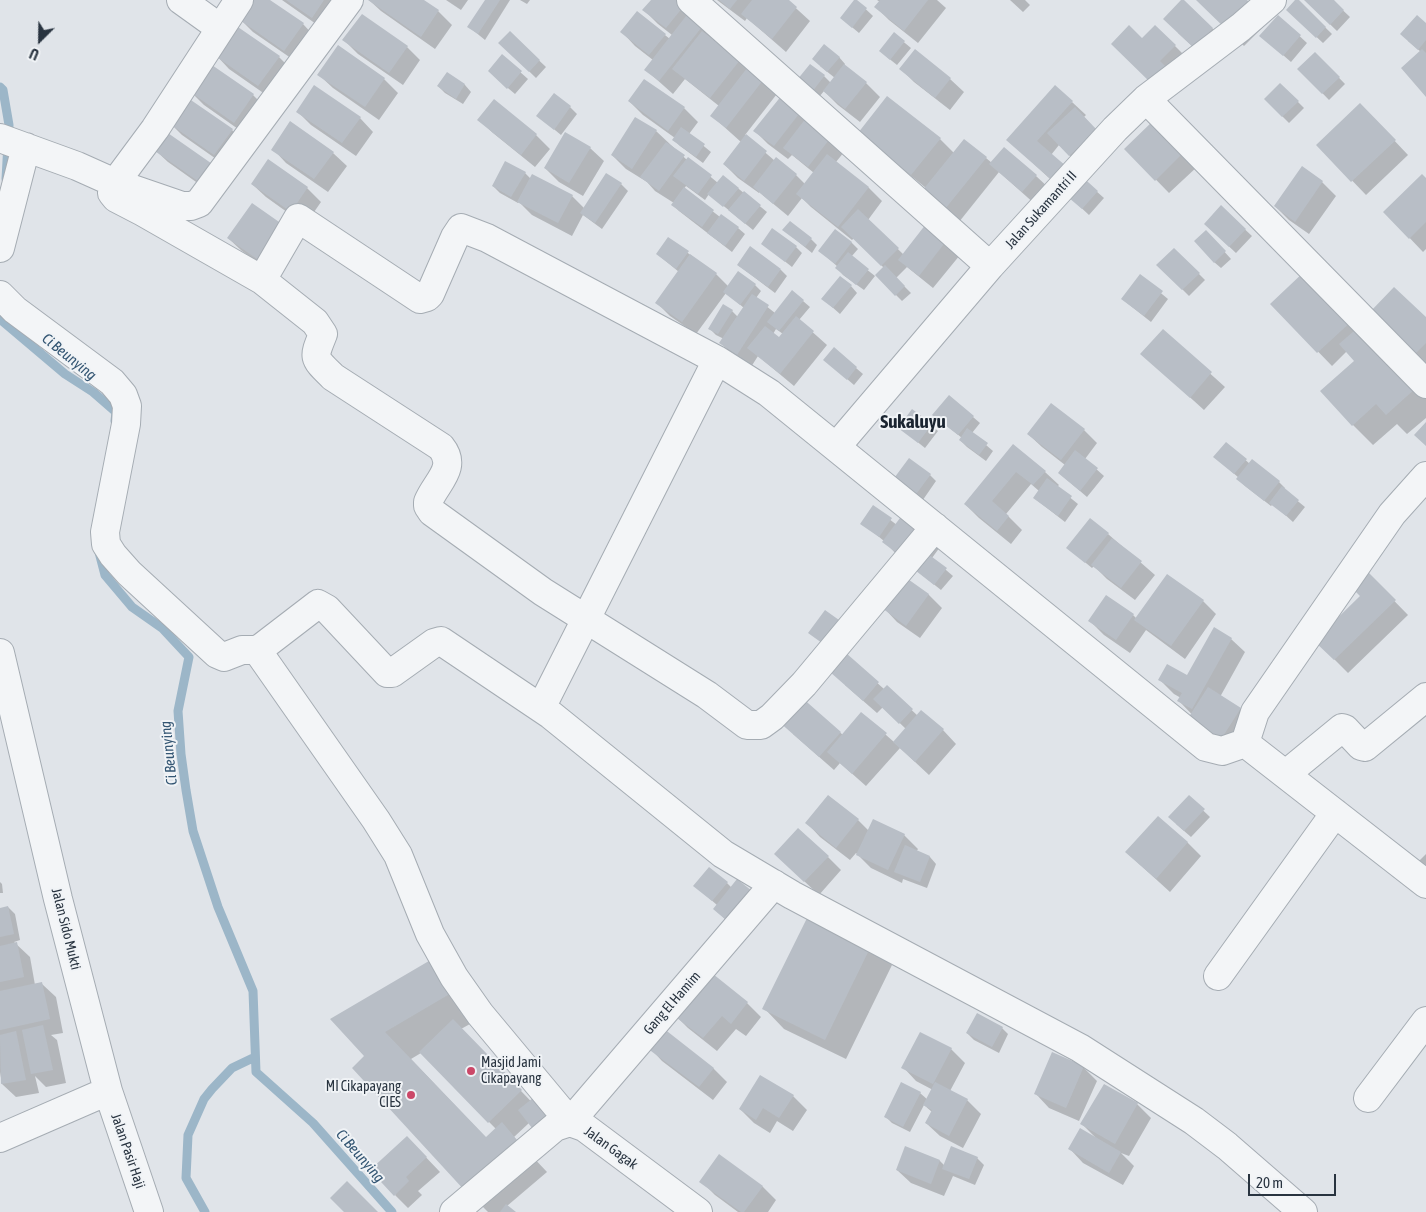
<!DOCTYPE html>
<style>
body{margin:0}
#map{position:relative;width:1426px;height:1212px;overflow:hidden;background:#e0e4e9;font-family:"Asap Condensed",sans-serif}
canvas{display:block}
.north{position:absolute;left:15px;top:15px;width:50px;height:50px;-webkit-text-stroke:4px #f0f3f6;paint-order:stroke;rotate:203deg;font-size:14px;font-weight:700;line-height:20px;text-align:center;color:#293440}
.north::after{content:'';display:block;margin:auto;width:18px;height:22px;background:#293440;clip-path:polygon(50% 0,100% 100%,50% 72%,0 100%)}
.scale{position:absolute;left:1248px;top:1174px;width:88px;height:22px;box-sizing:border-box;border:2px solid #293440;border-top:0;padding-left:6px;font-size:15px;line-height:18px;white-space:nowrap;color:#293440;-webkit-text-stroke:4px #f0f3f6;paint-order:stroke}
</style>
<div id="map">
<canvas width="1426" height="1212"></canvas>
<div class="north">U</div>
<div class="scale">20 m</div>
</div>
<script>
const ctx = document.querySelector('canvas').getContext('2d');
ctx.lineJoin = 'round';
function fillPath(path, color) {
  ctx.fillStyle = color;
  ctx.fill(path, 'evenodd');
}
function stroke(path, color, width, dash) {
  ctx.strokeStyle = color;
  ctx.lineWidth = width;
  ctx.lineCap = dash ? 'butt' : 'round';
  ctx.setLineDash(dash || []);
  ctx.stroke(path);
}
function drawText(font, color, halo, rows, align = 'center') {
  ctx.font = font + ' "Asap Condensed",sans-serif';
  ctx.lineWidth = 4;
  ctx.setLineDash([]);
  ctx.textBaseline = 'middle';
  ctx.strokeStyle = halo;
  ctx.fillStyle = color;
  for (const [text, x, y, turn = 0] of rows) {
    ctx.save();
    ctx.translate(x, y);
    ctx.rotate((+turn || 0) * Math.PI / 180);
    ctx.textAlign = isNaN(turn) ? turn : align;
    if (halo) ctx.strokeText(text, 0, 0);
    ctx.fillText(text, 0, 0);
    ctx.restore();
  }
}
const shadow = new Path2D(`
 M268,0L303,24L316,38L298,63L253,32L239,18Z
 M282,0H339L326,31Z
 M369,0H422L438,11L452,25L435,49L381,11Z
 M446,0H468L461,10Z
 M486,0H510L485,40L469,27Z
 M520,0H530L527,4Z
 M652,0H683L718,37L714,42L748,69L780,90L745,135L775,161L796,175L805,184L814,173L792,155L788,159L768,144L755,131L782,96L848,147L836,162L869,188L882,201L868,220L904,255L926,226L960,255L933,288L907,267L896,278L911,293L902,301L876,275L884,268L854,238L852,240L811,207L802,198L788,216L759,192V193L738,178L724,164L741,142L712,116L719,106L685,79L673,94L646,70L653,60L635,46L622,32L637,13L670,39L672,35L658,24L644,10Z
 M717,0H787L810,21L786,52L747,18L745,21Z
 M856,0L873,16L859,33L841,18Z
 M877,0H937L946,8L918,43L889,20L876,7L880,2Z
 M1010,0H1025L1030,5L1023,12Z
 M1198,0H1245L1267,23L1244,46Z
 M1297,0L1332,34L1323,43L1294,16Z
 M1305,0H1332L1350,17L1337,31Z
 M1278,16L1307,43L1291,62L1268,42Z
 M1426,24V95L1421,52L1408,41Z
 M1155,26L1189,60L1167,97L1142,39Z
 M1212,28L1226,42L1208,61L1178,33Z
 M510,33L546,67L536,78L500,43Z
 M894,34L911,48L897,65L887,57Z
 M344,40L407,47L420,60L403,85L358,54Z
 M338,47L384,79L398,93L379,120L333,88L319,75Z
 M1315,53L1345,84L1329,100L1299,69Z
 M216,55L279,57L292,70L272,99L229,69Z
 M502,56L528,79L515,94L496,78Z
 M839,57L845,64L844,66L866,83L880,97L860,122L838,105L824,91L819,97L805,87L824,76L831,83L835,78L820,66Z
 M209,65L253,95L267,109L248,136L204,105L190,91Z
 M901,69L950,79L964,92L950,110L914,82Z
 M447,74L465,85L471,92L463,104L445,93L438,86Z
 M1280,84L1304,108L1289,123L1265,99Z
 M494,101L536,135L550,149L535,167L493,133L479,120Z
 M629,101L684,108L698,122L689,134L711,152L703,163L680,146L674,140L675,138L643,115Z
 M1072,102L1086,115L1084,117L1109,144L1083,169L1059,145L1051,155L1078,175L1104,198L1089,215L1008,140Z
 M570,107L577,114L561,135L538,116Z
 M298,112L360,118L373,132L356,156L311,125Z
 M1374,119L1408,155L1366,195L1318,145Z
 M169,122L232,130L246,144L229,168L182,135Z
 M1154,122L1198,166L1169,193L1126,149Z
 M656,131L687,160L688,158L718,183L723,176L767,212L753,230L709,194L705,200L686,186L684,189L720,217L738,228L745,234L732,252L679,211L673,205L674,203L655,191L647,182L626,169L612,155Z
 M940,139L954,153L986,158L992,163L1036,176L1050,189L1036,205L999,172L959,222L938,204L926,188L874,146Z
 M590,148L604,161L583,196L559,182L545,168Z
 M154,149L231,182L220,199L168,162Z
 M273,149L333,153L347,166L328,192L286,163Z
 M268,161L307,188L321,202L305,225L266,197L252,184Z
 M1302,168L1322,182L1336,196L1309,234L1289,220L1275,206Z
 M525,173L531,179L572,196L585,209L621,184L628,191L602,229L583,215L572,236L532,215L519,202L518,203L500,193L493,186Z
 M1426,180V249L1423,252L1385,212Z
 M1221,207L1252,236L1236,253L1205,224Z
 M784,230L811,239L817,245L812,253Z
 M228,238H295L271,272L242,251Z
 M1212,238L1231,259L1221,268L1214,262Z
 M669,239L716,274L729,287L755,285L761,291L756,298L775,313L803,301L810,307L799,320L827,345L794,386L758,356L751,367L735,357L721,343L724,339L716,335L710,329L732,311L738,317L744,308L726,293L696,334L670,316L657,303L679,272L657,254ZM776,329L783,334L779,339L773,334Z
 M851,242L858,249L851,257L875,276L864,290L843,275L837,268L838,267L820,251Z
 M763,244L796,247L802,253L792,267Z
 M1174,249L1205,280L1189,296L1158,265Z
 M738,265L781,270L787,276L775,293Z
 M1306,271L1426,396V418L1407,434L1397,424L1373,445L1353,425L1356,361L1347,351L1332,366L1272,304Z
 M1140,276L1168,299L1151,322L1122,299Z
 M851,286L857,293L840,314L823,299Z
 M1372,312L1426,319V367Z
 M1163,331L1225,387L1204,410L1142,354Z
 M832,366L856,368L863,374L854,385Z
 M973,417L980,423L972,433L993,451L986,461L967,447L960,440L962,438L941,421Z
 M931,425L938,431L925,448L900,428Z
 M1084,430L1097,443L1085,459L1104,476L1087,497L1059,473L1065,465L1042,447L1028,434Z
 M1226,443L1250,464L1279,482L1285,488L1284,490L1305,507L1293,522L1273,504L1271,506L1245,486L1238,479L1239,478L1215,457Z
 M1013,446L1045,472L1059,485L1057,487L1078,504L1065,522L1034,498L1039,491L1031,484L1006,514L1022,530L1011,544L979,518L965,504Z
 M930,475L936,481L918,507L891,485Z
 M873,507L897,525L940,547L932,558L953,576L941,590L897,555L884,541L862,523Z
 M1108,534L1155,575L1135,600L1107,579L1094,566L1092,568L1075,554Z
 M1365,571L1408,615L1348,673L1316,641L1362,596Z
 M928,594L942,608L920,638L897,622L884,608Z
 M1203,601L1216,614L1185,659L1146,630L1130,653L1104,635L1090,621L1133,615L1137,619Z
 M1231,639L1245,652L1220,697L1240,709L1254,723L1232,756L1179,701L1181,698L1174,694L1160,680L1187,677Z
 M846,655L884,689L887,687L918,716L943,730L956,744L929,775L900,748L866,786L840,763L834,770L793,734L800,698L843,735L861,713L894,742L906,729L883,707L877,713L845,685Z
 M1189,797L1210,817L1191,837L1176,824Z
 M858,820L869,831L904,835L918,849L916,852L930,857L936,864L927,888L903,879L902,883L871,868L856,853L850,860L820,837L807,823Z
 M1187,842L1201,856L1170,892L1126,852Z
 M1426,854V870L1418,862Z
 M828,857L841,870L819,895L789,867Z
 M0,882L2,884L3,893H0Z
 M727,883L732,888L769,910L746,938L714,909L717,905L695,886Z
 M8,907L15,914L20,940L14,942L30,957L35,985L42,984L56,997L63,1033L51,1035L57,1040L66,1083L46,1087L35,1076L39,1093L16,1097L2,1084L0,1072V909Z
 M871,945L892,965L846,1059L784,1029L764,1008Z
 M434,959L479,1019L461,1029L552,1123L539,1133L529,1123L514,1137L547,1172L507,1206L514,1212H488L467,1191L366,1056ZM421,1053L496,1129L486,1138L411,1059Z
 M708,972L747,1003L761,1017L746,1036L736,1029L717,1051L688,1028L674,1014Z
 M1002,1028L1008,1034L999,1053L974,1040L967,1033Z
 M649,1047L713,1068L727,1082L713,1100L662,1061Z
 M951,1049L965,1063L950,1091L967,1100L981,1114L963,1148L940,1136L926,1123L932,1112L924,1105L910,1132L892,1123L885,1116L920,1093L928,1100L933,1090L916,1081L903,1067Z
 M1083,1067L1097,1081L1079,1121L1049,1108L1036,1094Z
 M793,1096L807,1110L793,1131L777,1121L770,1133L754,1123L740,1109Z
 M1137,1104L1151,1118L1129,1156L1121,1153L1134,1166L1123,1185L1083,1163L1070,1149L1095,1137L1082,1124Z
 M906,1148L940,1161L945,1166L977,1158L984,1165L975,1185L953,1176L944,1196L911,1183L897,1170Z
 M420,1151L440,1172L418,1191L422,1195L408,1208L395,1195Z
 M720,1156L763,1187L776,1200L768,1212H738L715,1195L701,1181Z`);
const stream = new Path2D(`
 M0,87L3,90L9,125L6,179
 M0,319L65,374L93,392L116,412L115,421
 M99,552L105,575L132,607L162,628L189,657L178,711L181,754L186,790L193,831L218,907L253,991L256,1072L313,1123L392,1212
 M205,1212L186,1178L188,1135L204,1099L212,1089L232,1068L255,1057`);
const building = new Path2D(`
 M250,0H270L304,23L284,51L237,18Z
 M286,0H324L312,18Z
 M368,0H424L439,10L421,37Z
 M485,0H500L478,34L467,27Z
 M651,0H685L687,2L666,28L642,10Z
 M719,0H737L730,9Z
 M752,0H789L797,7L772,39L741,14Z
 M854,0H857L867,8L852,28L840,18Z
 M880,0H928L904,31L874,7Z
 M1181,0H1184L1213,28L1194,48L1163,19Z
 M1196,0H1247L1255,8L1230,33Z
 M1295,0H1299L1326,27L1316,38L1286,10Z
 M1304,0H1334L1344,10L1330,25Z
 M637,11L666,34L649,55L620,32Z
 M690,11L705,23L659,81L644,70Z
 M362,14L408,46L389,73L342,40Z
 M1278,15L1301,35L1283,56L1259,36Z
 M1417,15L1426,23V40L1418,50L1400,34Z
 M235,25L280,56L258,86L214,55Z
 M1129,25L1142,38L1155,25L1176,45L1160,61L1168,69L1153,85L1111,44Z
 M510,31L540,60L529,72L498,43Z
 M702,31L740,60L710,98L672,69Z
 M894,32L905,41L890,60L879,51Z
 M824,44L840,57L827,72L812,59Z
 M338,45L385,78L365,107L317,75Z
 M915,49L951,78L935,98L899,69Z
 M1422,49L1426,53V97L1401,68Z
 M1315,52L1340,77L1322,94L1297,69Z
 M502,54L522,71L507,89L488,71Z
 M209,63L254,94L234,123L189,91Z
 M751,63L767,75L726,128L710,116Z
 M810,64L825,75L812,92L797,80Z
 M844,64L867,82L845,109L823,91Z
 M447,72L465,84L456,99L437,86Z
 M644,79L685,107L668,131L628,101Z
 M1280,83L1299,101L1282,117L1264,99Z
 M314,85L361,117L342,143L296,112Z
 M1055,85L1073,101L1037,141L1067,167L1054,182L1006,140Z
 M554,93L571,106L554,130L536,116Z
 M782,95L802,110L774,146L753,131Z
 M185,96L233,129L214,155L167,122Z
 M887,96L941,138L911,175L858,133Z
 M494,99L537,134L521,155L477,120Z
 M1360,103L1396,140L1351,182L1316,145Z
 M1075,107L1097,130L1069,156L1047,133Z
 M810,113L835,132L808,167L783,148Z
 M635,117L657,130L632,169L611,155Z
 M1154,120L1185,151L1155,181L1124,149Z
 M290,121L334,152L314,179L271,150Z
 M681,127L705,144L696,157L672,140Z
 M165,131L218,168L205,186L152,149Z
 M565,132L591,147L569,183L544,168Z
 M746,134L767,151L744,181L723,164Z
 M964,139L987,157L945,209L922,191Z
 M666,142L685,155L659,191L640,177Z
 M1004,147L1037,175L1022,192L989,164Z
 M827,154L869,187L838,227L796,194Z
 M688,157L712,175L698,194L673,176Z
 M776,157L797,174L773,204L753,187Z
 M268,159L308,187L291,212L251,184Z
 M505,161L526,172L511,197L492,186Z
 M1302,166L1323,181L1295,222L1274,206Z
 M606,173L622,183L595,223L580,213Z
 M1078,173L1098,191L1082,209L1062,192Z
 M532,174L573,195L558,223L517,202Z
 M1422,174L1426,178V222L1409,239L1383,212Z
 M723,175L739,188L723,207L707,194Z
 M684,187L714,210L702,227L671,205Z
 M744,191L761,205L745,224L728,210Z
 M252,203L282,224L257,259L227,238Z
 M1221,205L1246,229L1229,247L1204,224Z
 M858,209L899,248L881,266L841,227Z
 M721,214L739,227L725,246L707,233Z
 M790,221L812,238L805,247L782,230Z
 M926,224L947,240L919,276L898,260Z
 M772,228L797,246L785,262L761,244Z
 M835,229L852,242L835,264L818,251Z
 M1206,230L1226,251L1214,263L1194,241Z
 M668,237L689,251L676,269L656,254Z
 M750,246L781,269L768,287L737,265Z
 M1174,248L1200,273L1182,290L1156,265Z
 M848,252L869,269L856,285L835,268Z
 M690,254L717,273L682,322L655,303Z
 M885,265L905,286L895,296L875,275Z
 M1306,270L1354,319L1317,353L1270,304Z
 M738,271L756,284L740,305L723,292Z
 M1140,274L1163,291L1144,316L1121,299Z
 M840,276L852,285L833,308L821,299Z
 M1394,287L1426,317V343L1414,355L1370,312Z
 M792,290L804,300L779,331L767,322Z
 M752,294L769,305L737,355L719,343Z
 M723,304L733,310L718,334L708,329Z
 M796,316L814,331L780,374L747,348L765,326L779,337Z
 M1361,325L1417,387L1386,415L1376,404L1352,426L1320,391L1354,361L1339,344Z
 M1163,329L1212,372L1190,398L1140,354Z
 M834,347L857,367L847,380L823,360Z
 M949,395L974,416L958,435L932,415Z
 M1051,403L1085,429L1061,460L1027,434Z
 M912,409L932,424L918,443L898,428Z
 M1426,422V446L1414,435Z
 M967,428L988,443L979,455L959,440Z
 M1226,442L1247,459L1234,474L1213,457Z
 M1013,444L1046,471L1033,485L1016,472L992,501L1009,516L997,531L964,504Z
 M1075,450L1098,468L1080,491L1058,473Z
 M909,458L931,474L911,501L889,485Z
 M1252,459L1280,481L1264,501L1236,479Z
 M1047,478L1072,496L1058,516L1033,498Z
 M1282,486L1299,500L1286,516L1269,503Z
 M873,505L892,518L879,537L860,524Z
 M903,514L927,533L906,560L882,542Z
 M1090,518L1109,533L1085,563L1066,548Z
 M1112,538L1142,561L1121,588L1091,565Z
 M924,551L947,568L934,585L911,567Z
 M1365,569L1396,600L1334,660L1314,641L1360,596L1349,585Z
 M1167,574L1204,600L1171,646L1134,620Z
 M905,577L929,594L906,626L882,608Z
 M1106,595L1134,614L1116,640L1088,621Z
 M825,610L846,625L829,648L808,633Z
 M1214,627L1232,638L1192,709L1177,701L1182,693L1158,680L1167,664L1187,675Z
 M846,653L879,682L863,701L830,672Z
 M887,685L913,709L899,724L873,699Z
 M1208,687L1241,708L1218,744L1185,723Z
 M800,696L841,732L819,757L778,721Z
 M921,710L944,729L915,762L893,742Z
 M861,712L887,733L852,774L827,752Z
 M828,795L859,819L836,848L805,823Z
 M1189,795L1205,809L1184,831L1168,817Z
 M1158,816L1188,842L1156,879L1125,852Z
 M873,819L905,834L888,870L856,855Z
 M798,828L829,856L804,882L774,854Z
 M905,845L930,856L920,882L894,872Z
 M709,867L728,882L712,901L693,886Z
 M737,879L757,895L732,925L713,909Z
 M8,906L14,934L0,937V908Z
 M809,914L872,944L825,1040L762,1009Z
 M17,942L24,977L0,982V946Z
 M434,958L453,992L385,1032L486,1137L502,1122L521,1145L466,1192L352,1068L364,1056L330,1019Z
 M708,970L748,1002L731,1024L722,1016L703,1038L673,1015Z
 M42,982L50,1019L0,1030V991Z
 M977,1013L1003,1027L992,1047L966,1033Z
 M453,1019L522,1090L488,1123L419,1052Z
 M43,1025L53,1070L31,1074L22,1030Z
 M663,1028L714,1068L699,1087L647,1048Z
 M16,1031L26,1080L1,1084L0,1035Z
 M920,1032L952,1048L933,1084L901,1068Z
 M1052,1052L1084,1066L1066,1108L1034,1094Z
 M760,1075L794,1095L779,1118L763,1108L756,1120L739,1109Z
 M901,1082L921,1092L903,1127L884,1117Z
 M935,1082L968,1099L949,1136L925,1123L932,1110L923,1105Z
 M1104,1084L1138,1103L1115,1144L1080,1124Z
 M533,1098L547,1116L532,1128L518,1110Z
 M1080,1128L1121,1152L1109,1173L1068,1149Z
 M407,1136L427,1157L406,1177L409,1181L394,1196L370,1170Z
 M905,1146L940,1160L931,1184L896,1170Z
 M951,1146L978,1157L969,1179L942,1169Z
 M719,1154L763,1186L744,1212H741L699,1182Z
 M347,1181L378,1212H344L330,1198Z
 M506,1204L516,1212H500Z`);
const street = new Path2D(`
 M181,0L220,28
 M239,0L155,129L115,183L112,193L116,198L143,212L262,280L315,322L323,334C313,359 313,357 333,377L441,447C458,468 436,482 428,502V506L432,512L543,592L586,619L541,708
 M691,0L990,266
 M1146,99L1426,384
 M0,138L77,166L115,183L182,206H191L199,203L349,0
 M0,248L26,147
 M262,280L298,218L420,299L427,297L430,294L455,237L461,228L487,238L717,360L769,393L1206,747L1222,751L1245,743
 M0,295L15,310L112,382L123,395L127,406L126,424L105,532L106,544L113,555L129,573L217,654L224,657L242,650H257L262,647L318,604L327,609L387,673H392L434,643L441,641L551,715L723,854L792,895L1080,1048L1194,1121L1227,1146L1303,1212
 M717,360L586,619L707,695L747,725H761L772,717L804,684L935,527
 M836,447L990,266L1115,129L1146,99L1241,27L1272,0
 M1426,476L1392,514L1255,712L1245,743L1426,884
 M257,650L376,820L398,855L430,934L454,977L480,1014L570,1122
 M0,653L58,899L108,1091L149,1212
 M1286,774L1342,728L1345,729L1361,746L1365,747L1426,697
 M1218,976L1335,813
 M1368,1098L1426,1021
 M570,1122L774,884
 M0,1138L108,1091
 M454,1212L555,1127L570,1122L584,1127L698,1212`);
const markers = [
 [471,1071,5,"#cb4868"],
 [411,1095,5,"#cb4868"]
];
const streetNames = [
 ["Jalan Sukamantri II",1041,210,-48],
 ["Jalan Sido Mukti",66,929,76],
 ["Gang El Hamim",672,1003,-49],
 ["Jalan Gagak",611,1148,36],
 ["Jalan Pasir Haji",128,1151,71]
];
const poiNames = [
 ["Masjid Jami",481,1063],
 ["Cikapayang",481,1079],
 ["MI Cikapayang",401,1087,"right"],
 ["CIES",401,1103,"right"]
];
const waterNames = [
 ["Ci Beunying",69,357,39],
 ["Ci Beunying",169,753,-96],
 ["Ci Beunying",360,1156,49]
];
const districtNames = [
 ["Sukaluyu",913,422]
];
fillPath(shadow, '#0003');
stroke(stream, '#9cb6c8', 9);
fillPath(building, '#b8bec6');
stroke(street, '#a5acb3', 30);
stroke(street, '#f3f5f7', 28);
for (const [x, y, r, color] of markers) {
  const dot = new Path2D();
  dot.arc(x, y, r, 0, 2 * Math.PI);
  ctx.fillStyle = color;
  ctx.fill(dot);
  stroke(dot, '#f0f3f6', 2);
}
drawText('14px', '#293440', '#f0f3f6', streetNames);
drawText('14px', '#293440', '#f0f3f6', poiNames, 'left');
drawText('italic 15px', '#345673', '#f0f3f6', waterNames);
drawText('bold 19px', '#1b2531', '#f0f3f6', districtNames);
</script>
